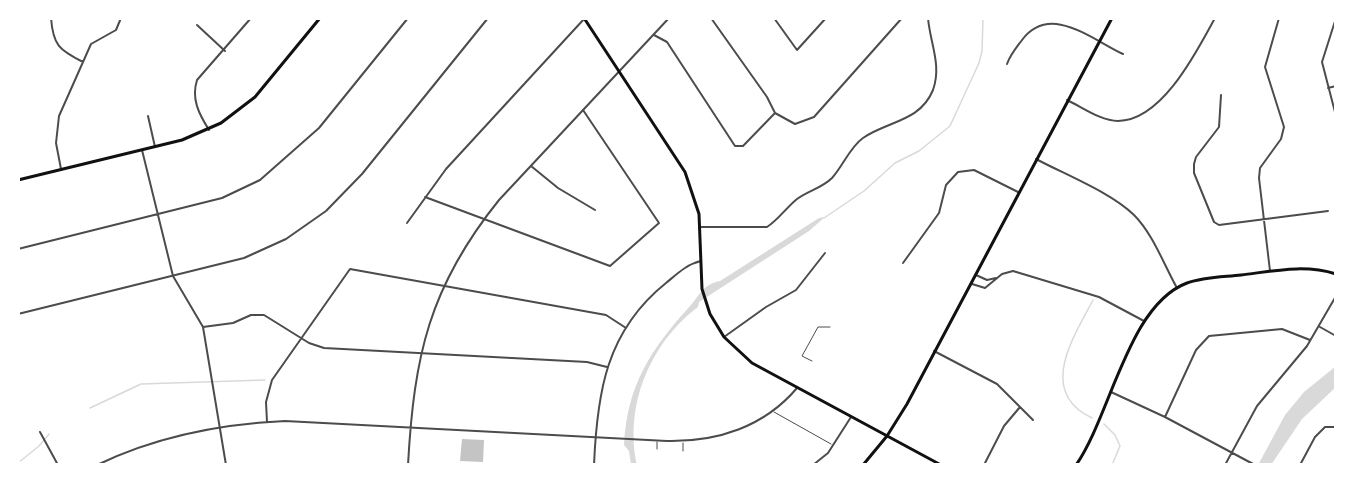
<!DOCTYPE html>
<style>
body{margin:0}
#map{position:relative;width:1354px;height:483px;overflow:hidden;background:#fff;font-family:Helvetica,sans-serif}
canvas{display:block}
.frame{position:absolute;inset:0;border:20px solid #fff;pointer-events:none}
</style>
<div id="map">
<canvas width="1354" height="483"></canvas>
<div class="frame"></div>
</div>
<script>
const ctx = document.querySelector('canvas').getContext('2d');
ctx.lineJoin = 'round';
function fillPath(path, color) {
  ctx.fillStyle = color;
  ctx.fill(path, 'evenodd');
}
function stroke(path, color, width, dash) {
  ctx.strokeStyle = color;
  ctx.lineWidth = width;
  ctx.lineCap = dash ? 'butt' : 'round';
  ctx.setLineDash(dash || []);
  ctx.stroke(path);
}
const water = new Path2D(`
 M825,217L809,231L699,302L698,307C650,343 624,406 637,465H631L629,451L624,445C627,385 651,349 690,306C700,295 702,285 720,281L819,218Z
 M1336,366V387L1302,419L1271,465H1258L1285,415L1304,392Z`);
const stream = new Path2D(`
 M824,218L864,191L895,163L919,151L950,126L979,63L982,51L983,18
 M90,408L141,384L265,380
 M1092,418C1037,392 1073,338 1093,300
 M1104,424L1115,435L1120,446L1112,465
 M18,463L39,446L49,434`);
const building = new Path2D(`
 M462,439L484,440L483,462L460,461Z`);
const service = new Path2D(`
 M812,361L802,356L818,327H830
 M774,412L831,444
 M683,443V451
 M657,449V442`);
const minor = new Path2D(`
 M51,18C53,45 59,50 83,62
 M711,18L767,97L775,113L795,124L814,117L902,18
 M774,18L797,50L826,18
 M1336,18L1322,62L1336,116
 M197,25L225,51
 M654,35L667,42L735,146H743L775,113
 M1007,64C1010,55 1016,48 1022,40C1050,3 1091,39 1123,54
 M1328,88L1336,86
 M1221,95L1219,127L1196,157L1194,164V173L1214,222L1219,225L1328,211
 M1067,100C1082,107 1101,121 1118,121C1162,121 1197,51 1215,18
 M148,116L155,147
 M209,130C199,114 191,99 197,80L251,18
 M142,150L173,276L203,327L226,465
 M1036,159C1066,175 1110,192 1134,215C1153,234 1164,265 1177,288
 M531,166L558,188L595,210
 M61,169L56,143L59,116L91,44L116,30L121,18
 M425,197L610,266L659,223L583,110
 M407,223L446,169L584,19
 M701,227H767C778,220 786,208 797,199C808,191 822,188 832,178C843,166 850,147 863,138C887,121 920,122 933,90C942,65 930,43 928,18
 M18,249L222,198L260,180L319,128L408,18
 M903,263L939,213L946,185L958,172L974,170L1018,192
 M1270,271L1259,178L1260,168L1281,139L1284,127L1265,67L1279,18
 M976,275L987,280L996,278
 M972,284L985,288L1002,274L1013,271L1099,297L1144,321
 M18,314L244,258L286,239L326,211L362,174L488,18
 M203,327L233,323L251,315H264L309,343L324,348L587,362L607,367
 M1320,327L1336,336
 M724,337L766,307L796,290L825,253
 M934,351L997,384L1033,420
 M1111,392L1165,417L1255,465
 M1165,417L1196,350L1209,336L1282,329L1310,340
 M267,422L266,402L272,380L350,269L606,315L626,328
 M40,432L58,465
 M594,465C597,393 606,331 666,283C677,274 687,264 701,261
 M813,465L828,453L851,417
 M984,465L1004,426L1020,407
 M1225,465L1257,406L1307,346L1336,296
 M1300,465L1315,437L1325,427H1336`);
const tertiary = new Path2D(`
 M97,465C155,437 220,424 285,421L667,441C717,442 764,427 797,388
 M408,465C414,356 429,287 499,200L669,18`);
const secondary = new Path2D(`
 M584,18L685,172L699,214L702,289L710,314L724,337L752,363L941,465
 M18,180L182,140L221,123L255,97L320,18
 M863,465L887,436L907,404L1112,18
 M1076,465C1111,415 1128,305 1187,283C1204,277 1224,277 1241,275C1274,271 1304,264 1336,274`);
fillPath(water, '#d9d9d9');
stroke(stream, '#d9d9d9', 1.5);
fillPath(building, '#c4c4c4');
stroke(service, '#4c4c4c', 1);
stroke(minor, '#4c4c4c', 2);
stroke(tertiary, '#4c4c4c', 2);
stroke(secondary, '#111', 3);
</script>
